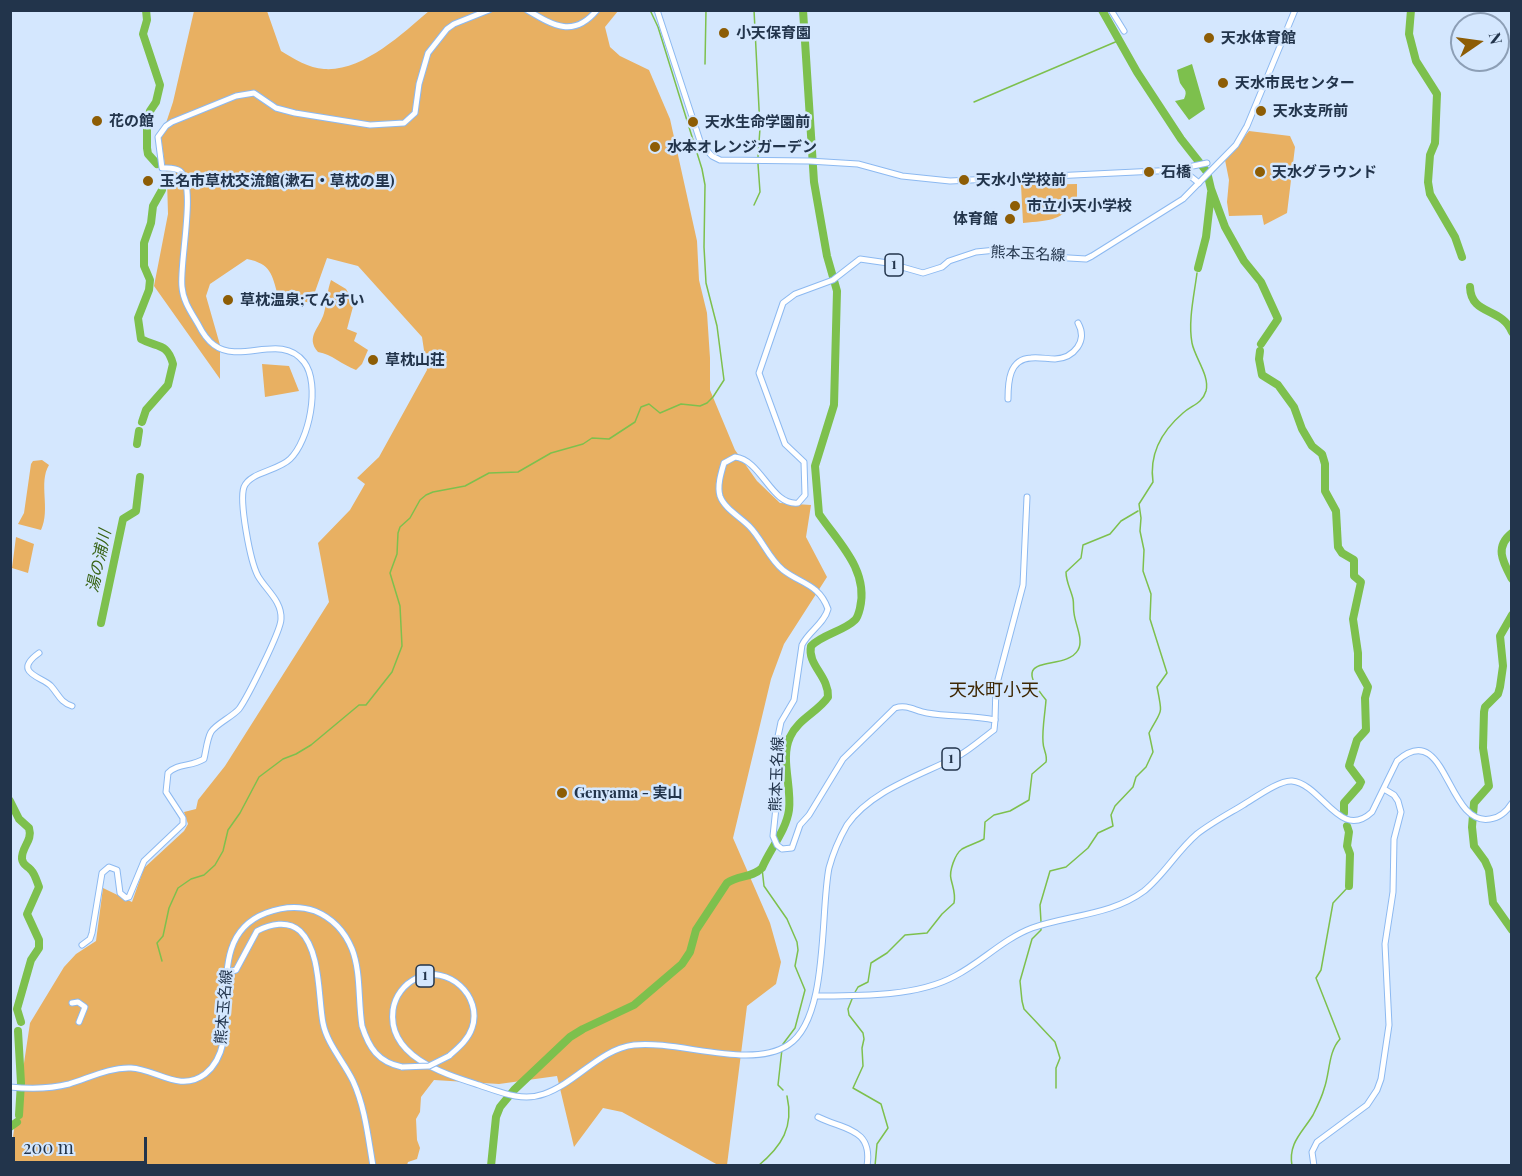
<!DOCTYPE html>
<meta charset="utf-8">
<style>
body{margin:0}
#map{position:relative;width:1522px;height:1176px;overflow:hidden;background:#d4e7fe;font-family:"Playfair Display",serif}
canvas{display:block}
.frame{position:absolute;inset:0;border:12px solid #22344b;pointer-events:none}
.north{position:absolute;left:1450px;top:12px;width:60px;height:60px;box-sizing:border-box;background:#d4e7fe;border:2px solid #8d9fb6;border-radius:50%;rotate:77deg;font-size:16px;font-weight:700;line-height:24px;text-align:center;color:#22344b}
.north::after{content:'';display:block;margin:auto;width:21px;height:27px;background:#8d5d05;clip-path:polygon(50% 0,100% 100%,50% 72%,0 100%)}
.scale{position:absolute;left:12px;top:1137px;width:135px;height:27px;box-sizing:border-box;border:3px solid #22344b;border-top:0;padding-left:8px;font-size:18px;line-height:21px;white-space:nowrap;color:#22344b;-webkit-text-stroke:4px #d4e7fe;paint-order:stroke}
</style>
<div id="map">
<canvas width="1522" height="1176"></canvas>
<div class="frame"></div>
<div class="north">N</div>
<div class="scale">200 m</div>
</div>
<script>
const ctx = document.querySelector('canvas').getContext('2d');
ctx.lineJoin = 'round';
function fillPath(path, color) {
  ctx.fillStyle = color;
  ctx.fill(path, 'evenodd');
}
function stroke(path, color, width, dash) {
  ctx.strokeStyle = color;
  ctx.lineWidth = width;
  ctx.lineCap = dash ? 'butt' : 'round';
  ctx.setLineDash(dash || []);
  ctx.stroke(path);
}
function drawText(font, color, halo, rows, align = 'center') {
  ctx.font = font + ' "Playfair Display","Noto Sans JP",serif';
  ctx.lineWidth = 5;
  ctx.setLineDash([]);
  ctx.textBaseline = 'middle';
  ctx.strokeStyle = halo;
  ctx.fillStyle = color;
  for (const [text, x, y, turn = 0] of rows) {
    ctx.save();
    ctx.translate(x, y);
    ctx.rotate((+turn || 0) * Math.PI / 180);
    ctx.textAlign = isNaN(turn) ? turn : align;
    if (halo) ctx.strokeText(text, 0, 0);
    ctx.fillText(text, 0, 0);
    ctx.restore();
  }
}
const green = new Path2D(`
 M194,11H267L281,51C294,59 309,68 324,69C362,72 402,34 429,11H618L605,27L610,47L620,56L649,70L670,119L697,241L699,280L707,313L710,358V390L735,450L757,481L780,503L811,505L806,537L827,577L784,644L771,679L733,838L770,923L781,962L776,984L747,1006L727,1165H718L622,1112L603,1108L574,1147L557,1076L499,1084L434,1080L421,1097L420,1112L416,1119L417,1140L420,1148L417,1159L408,1162L407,1165L11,1166V1150L30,1023L64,967L76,954L96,941L103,888L132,902L144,868L184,831L188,824L184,812L196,809L198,800L225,766L329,602L318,543L350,510L365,484L357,478L379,457L427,370L422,337L358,266L327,258L311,303L278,296C272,274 271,264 247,259L210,284L206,296L220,345V379L154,286L168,214L167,180L161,138L173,102Z
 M1249,131L1290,136L1295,147L1287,213L1264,225L1262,215L1229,216L1227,202L1229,180L1225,160Z
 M1077,184V203C1055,222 1052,220 1023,223L1021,185Z
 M331,280L346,289L354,303L347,329L357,333L354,341L368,350L362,364L356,370C342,365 332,354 318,352C305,337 320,328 324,313C327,302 327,291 331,280Z
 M262,364L289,366L299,391L265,397Z
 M42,460L49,465C38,483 51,509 41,530L18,524L24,513L31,464L33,461Z
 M16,537L34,544L28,573L12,568Z`);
const water = new Path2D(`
 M1192,64L1205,109L1189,120L1175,101L1184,99C1188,90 1184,90 1180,83C1179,80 1178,74 1177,70Z`);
const stream = new Path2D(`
 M754,10L760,128L758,157
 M705,64L706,10
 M974,102L1120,40
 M754,205L760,192L758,164
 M762,868L764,886L787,919L797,942L798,950L795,966L805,990L795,1028L783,1044
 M1041,922L1040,905L1050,871L1066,867L1088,848L1098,833L1113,826L1111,815L1115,806L1133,787L1136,777L1146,767L1153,752L1149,733C1162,708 1163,717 1157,687L1167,673L1150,619L1151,594L1143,571L1144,550L1140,531L1141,518L1139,504L1153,482C1149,454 1162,431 1183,413C1192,405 1202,404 1206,391C1210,376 1195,358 1192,343C1188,321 1194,296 1197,273
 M1041,926V930L1032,939L1020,981L1022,1001L1024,1009L1055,1042L1060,1058L1056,1068V1088
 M162,961L157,943L163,936L169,908L178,888L191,879L204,875L215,865L223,851L228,830L240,813L259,777L283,759L296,754L311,745L359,705H366L392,672L402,646L400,606L390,573L397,554L398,533L400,527L410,518L420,500L426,495L433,492L465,486L489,473L518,472L551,453L583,444L592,438L609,439L635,422L641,407L649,404L660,413L681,404L700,406L707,403L713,397L724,380L717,326L706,283L704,247L705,185L702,169L658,27L650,10
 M854,994L858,987L868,982L871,963L887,953L905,935L927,933L942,914L954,903C956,894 953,888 951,879C949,871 955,854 962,849C969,845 977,843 984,839L985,822L994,815L1010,811L1029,800L1032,774L1046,762C1048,755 1043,750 1043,742C1042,729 1045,714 1046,700C1005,650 1065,673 1078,650C1084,640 1075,624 1074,613C1073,608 1074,604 1073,599C1071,590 1066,582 1066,572L1081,558L1083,545L1110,534L1121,521L1138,511
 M852,999L848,1009L849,1015L863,1033L864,1039L862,1048L863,1066L853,1088L881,1104L888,1128L877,1144L875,1166
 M782,1049L778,1085L783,1090
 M758,1166C782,1146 794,1127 787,1096
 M1292,1166C1288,1143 1302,1133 1313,1115C1317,1107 1322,1097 1324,1089C1330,1073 1328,1052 1340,1039L1316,978L1321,970L1333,903L1349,886`);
const river = new Path2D(`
 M146,10L147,20L143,34L160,85L156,102L150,111L147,121V148L148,154L157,164
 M1102,10L1137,72L1181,139L1207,172L1211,189L1225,227L1244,261L1261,282L1278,319L1261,344
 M1411,10L1409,34L1416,61L1437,94L1435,143L1430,155L1428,182L1430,194L1455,237L1462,257
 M1198,268L1206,237L1211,193
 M1470,287C1471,316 1502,307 1512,332
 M1260,351L1259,359L1262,375L1278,385L1294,407L1302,429L1312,446L1322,454L1325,464V491L1336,511L1338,547L1342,553L1354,560V576L1361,582L1353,619L1358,653V669L1368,687L1365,698L1366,730L1357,740L1349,766L1361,782L1359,786L1344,803V813
 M142,422L146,410L168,385L173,364C167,342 157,348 141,339L138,318L149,290L150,280L144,266V243L151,223L153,206L162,190
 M137,444L139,431
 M1512,533C1494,547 1503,562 1512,579
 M1512,615L1500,636L1503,666L1500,687L1498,694L1485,707L1484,712L1483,748L1489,786L1474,803L1472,827L1474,846L1485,861L1489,870L1493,903L1512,930
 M101,623L123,519L136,511L140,477
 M10,801L19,819L29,828C33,841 21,847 22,859C23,866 27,865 31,870C35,874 37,882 39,887L27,914L39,940V948L31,960L17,1009L21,1022
 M1347,826L1349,832L1347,846L1350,854L1349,886
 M18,1031L21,1083L19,1115
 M10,1127L17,1122
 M491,1166L496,1117L500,1107L514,1090L570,1037L583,1029L634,1005L682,964L690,952L696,930L727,883C738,875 752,878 762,868C770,849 786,831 789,810C792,787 780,758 790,737C798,719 818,712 828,697C829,676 807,665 811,646C823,634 844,631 855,620C858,617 859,612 860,608C869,570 838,542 819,514L815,466L834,405L837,291L827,256L814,182L803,10`);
const secondary = new Path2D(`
 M527,10C554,26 574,38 597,10
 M657,10L701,144L712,156L720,160L809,161L858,164L902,176L950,181L1177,170L1185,172L1199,183
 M1111,10L1124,31
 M1179,169L1207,163
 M1008,399C1008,382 1009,359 1031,358C1039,357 1047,359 1055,359C1074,358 1088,341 1078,323
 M39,653C11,673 43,677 51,686C59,695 60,702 72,706
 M995,720L996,687L1023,585L1027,497
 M82,945L90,939L92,933L102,873L109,867L117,870L120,893L126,898L129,897L144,861L183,824V818L166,792L168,773C178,763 191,767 204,759C206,751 207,739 211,732C216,724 232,717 239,709C247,698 281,631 281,619C282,601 266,590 258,576C250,561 239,501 244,487C250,472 278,471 290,459C309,441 321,384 304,362C281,332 241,365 214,345C207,340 202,332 198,324C191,312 183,301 182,287C179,264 197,185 180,171C175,167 168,168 162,168L158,137L166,126L172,122L236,96L254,93L276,108L295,113L370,125L404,123L415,113L419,84L428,53L447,29L454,24L489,10
 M228,972L236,970L257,931C270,924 288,920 300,931C321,951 318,997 323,1023C327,1044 344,1062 353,1081C365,1107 368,1137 373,1166
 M816,996C858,996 917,997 955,976C982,962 1003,939 1032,928C1069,915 1112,915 1144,891C1164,875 1177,851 1197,834C1211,823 1228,814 1243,805C1255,798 1279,780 1292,781C1322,784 1340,842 1372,812L1397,761C1447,717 1446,827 1490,819C1500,818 1507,811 1512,803
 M72,1003L78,1002L85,1007L79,1022
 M818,1117C844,1130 873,1128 867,1166
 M1314,1166L1312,1152L1317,1142L1367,1105L1377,1090L1381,1079L1389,1025L1385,944L1393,892L1394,839L1401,812L1398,801L1394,795L1384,789`);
const primary = new Path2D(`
 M449,1056C458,1048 468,1040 472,1028C483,996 448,964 417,978C404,984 395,996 393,1010C387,1057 445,1074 479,1085C500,1092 522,1102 544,1094C576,1083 600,1049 634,1045C679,1040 750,1070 788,1045C829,1019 820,913 829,868C833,853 839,839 847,825C872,789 923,775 960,755C972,748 983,738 994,730L995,720C973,715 950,717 927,713C915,711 907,704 895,708L843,759L809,815L800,825L792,848L782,849L777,845L773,836L779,779L776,746L781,722L794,700L802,645C809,631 824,624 828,609C819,584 801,584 783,570C769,559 762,539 749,526C740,517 724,508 720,496C717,486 721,473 724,463L735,457C762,460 771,506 798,503L805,495L804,462L785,444L759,373L783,303L795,294L833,280L860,259L888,263L923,273L942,267L949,261L976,252L996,250L1052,257L1086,259L1092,256L1183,199L1236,145L1247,126L1295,10
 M10,1087C30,1089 50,1089 69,1084C89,1078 110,1067 131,1068C156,1069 180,1093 205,1074C251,1038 195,940 266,913C282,907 298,905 315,911C332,918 345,932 352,949C361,972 358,1001 362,1026C369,1048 378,1062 402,1067`);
const primaryBridge = new Path2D(`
 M402,1067L429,1066L449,1056`);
const markers = [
 [724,33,6,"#8d5d05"],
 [1209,38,6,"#8d5d05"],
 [1223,83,6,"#8d5d05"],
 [1261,111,6,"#8d5d05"],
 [97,121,6,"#8d5d05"],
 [693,122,6,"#8d5d05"],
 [655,147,6,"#8d5d05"],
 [1149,172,6,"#8d5d05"],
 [1260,172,6,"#8d5d05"],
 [964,180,6,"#8d5d05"],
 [148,181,6,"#8d5d05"],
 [1015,206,6,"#8d5d05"],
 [1010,219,6,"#8d5d05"],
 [228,300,6,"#8d5d05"],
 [373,360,6,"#8d5d05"],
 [562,793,6,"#8d5d05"]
];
const shields = [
 [894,265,18],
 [951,759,18],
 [425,976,18]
];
const shieldNames = [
 ["1",894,265],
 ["1",951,759],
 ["1",425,976]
];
const poiNames = [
 ["小天保育園",736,33],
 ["天水体育館",1221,38],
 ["天水市民センター",1235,83],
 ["天水支所前",1273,111],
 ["花の館",109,121],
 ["天水生命学園前",705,122],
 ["水本オレンジガーデン",667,147],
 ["石橋",1161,172],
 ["天水グラウンド",1272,172],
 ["天水小学校前",976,180],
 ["玉名市草枕交流館(漱石・草枕の里)",160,181],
 ["市立小天小学校",1027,206],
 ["体育館",998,219,"right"],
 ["草枕温泉;てんすい",240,300],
 ["草枕山荘",385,360],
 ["Genyama - 実山",574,793]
];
const streetNames = [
 ["熊本玉名線",1028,254,3],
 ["熊本玉名線",777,774,-88],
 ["熊本玉名線",224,1007,-85]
];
const waterNames = [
 ["湯の浦川",99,561,-78]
];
const quarterNames = [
 ["天水町小天",994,690]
];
fillPath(green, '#e8b062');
fillPath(water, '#7dc04d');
stroke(stream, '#7dc04d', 1.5);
stroke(river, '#7dc04d', 8);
stroke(secondary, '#8cb9f1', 7);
stroke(primary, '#8cb9f1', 7);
stroke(secondary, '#fff', 5);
stroke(primary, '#fff', 5);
stroke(primaryBridge, '#8cb9f1', 7, []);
stroke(primaryBridge, '#fff', 5);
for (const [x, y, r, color] of markers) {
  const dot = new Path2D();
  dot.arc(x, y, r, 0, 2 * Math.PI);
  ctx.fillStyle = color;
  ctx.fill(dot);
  stroke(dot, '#d4e7fe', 2);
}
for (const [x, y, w] of shields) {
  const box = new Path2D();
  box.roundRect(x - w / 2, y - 11, w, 22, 4.5);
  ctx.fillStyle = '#d4e7fe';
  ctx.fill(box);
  stroke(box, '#22344b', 1.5);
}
drawText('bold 14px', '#22344b', null, shieldNames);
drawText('bold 15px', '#22344b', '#d4e7fe', poiNames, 'left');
drawText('15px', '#22344b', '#d4e7fe', streetNames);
drawText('italic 16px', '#386315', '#d4e7fe', waterNames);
drawText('18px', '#3d2602', '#d4e7fe', quarterNames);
</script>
